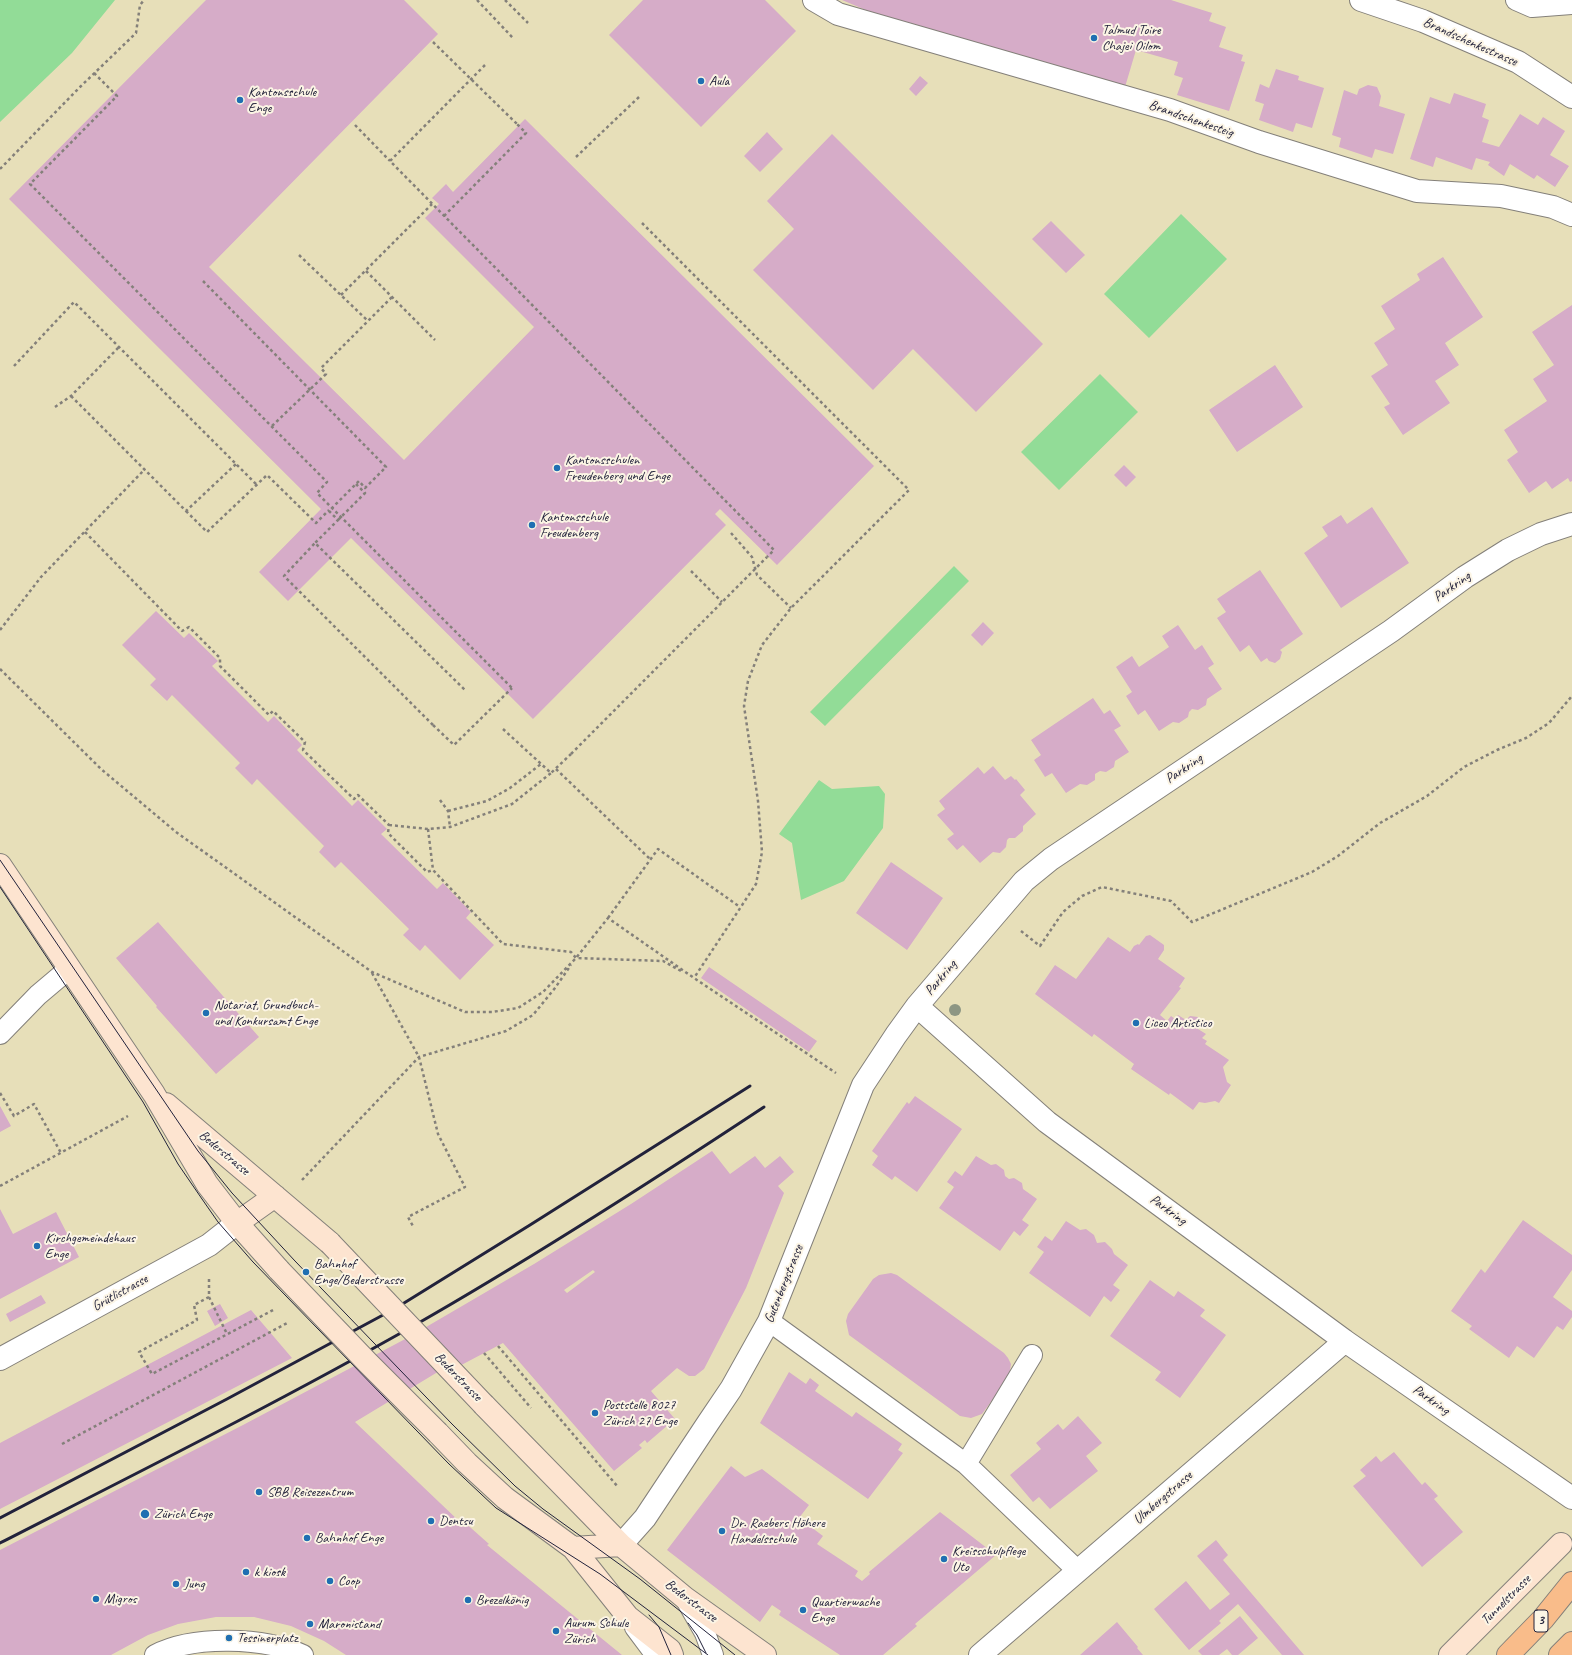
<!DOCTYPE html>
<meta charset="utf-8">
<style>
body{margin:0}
canvas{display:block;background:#e7dfb9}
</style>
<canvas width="1572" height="1655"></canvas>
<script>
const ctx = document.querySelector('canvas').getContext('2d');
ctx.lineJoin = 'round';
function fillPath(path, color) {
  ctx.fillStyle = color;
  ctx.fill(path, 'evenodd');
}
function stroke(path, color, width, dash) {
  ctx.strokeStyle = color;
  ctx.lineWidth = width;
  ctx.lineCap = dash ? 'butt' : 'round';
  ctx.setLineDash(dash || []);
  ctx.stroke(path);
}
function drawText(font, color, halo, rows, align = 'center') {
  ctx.font = font + ' Caveat,sans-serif';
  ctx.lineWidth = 4;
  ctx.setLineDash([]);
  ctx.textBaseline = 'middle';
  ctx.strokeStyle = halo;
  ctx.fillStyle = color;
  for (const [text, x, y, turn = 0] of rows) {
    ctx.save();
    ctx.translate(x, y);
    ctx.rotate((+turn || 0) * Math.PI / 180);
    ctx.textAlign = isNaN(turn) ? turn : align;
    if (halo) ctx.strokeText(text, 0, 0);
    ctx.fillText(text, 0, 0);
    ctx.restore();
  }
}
const green = new Path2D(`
 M0,0H115L72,53L0,122Z
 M1181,214L1227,259L1149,338L1104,294Z
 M1100,374L1138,412L1059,490L1021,452Z
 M954,566L969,581L825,726L810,712Z
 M819,780L832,789L879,786L885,794L883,828L844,881L801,900L792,843L779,834Z`);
const building = new Path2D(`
 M206,0H404L438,34L209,267L404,460L534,327L425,218L439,204L432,198L446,184L453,192L525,119L874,466L777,565L720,509L715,514L726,525L533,719L351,538L288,601L259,572L321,509L9,199Z
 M643,0H765L796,31L701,127L609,35Z
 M842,0H1171L1212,13L1209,21L1226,27L1219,47L1243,55L1241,61L1245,62L1229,111L1177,95L1183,78L1174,75L1178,62L1136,50L1125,87L880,16Z
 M1276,69L1299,76L1298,80L1324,88L1312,128L1296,123L1293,132L1259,120L1264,104L1255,101L1260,84L1269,88Z
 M920,76L928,83L916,96L909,89Z
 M1368,85L1377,87L1381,96L1379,106L1405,114L1393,154L1375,149L1372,158L1339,147L1341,138L1332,135L1344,90L1357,95L1359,89Z
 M1454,93L1486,104L1482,117L1489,120L1482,142L1499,147L1520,114L1538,125L1543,117L1565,131L1550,155L1569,166L1555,187L1537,175L1534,179L1510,164L1504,176L1488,165L1490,162L1476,158L1472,170L1436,157L1433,167L1410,159L1430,97L1450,104Z
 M767,132L783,149L760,172L744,156Z
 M832,134L1043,344L976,412L913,349L873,390L753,270L794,229L767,201Z
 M1051,221L1085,255L1066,273L1032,239Z
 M1443,257L1483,317L1445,343L1459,365L1435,381L1450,403L1403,435L1384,407L1390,404L1371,376L1388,365L1374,343L1395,329L1381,306L1420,280L1417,274Z
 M1572,305V481L1570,482L1568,478L1552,489L1546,481L1529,493L1507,460L1518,452L1504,430L1547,401L1533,379L1554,365L1532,332Z
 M1275,365L1303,407L1237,452L1209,410Z
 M1124,465L1136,477L1126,487L1114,475Z
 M1372,507L1409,563L1341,608L1304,553L1328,536L1322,527L1341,515L1347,524Z
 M1260,570L1303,634L1280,650L1282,652L1280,659L1275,663L1269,661L1267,658L1261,662L1249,645L1240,652L1217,618L1226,612L1217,599Z
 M156,611L184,638L189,633L218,661L212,666L268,722L274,716L302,745L297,750L352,806L358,800L387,829L381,834L437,889L443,883L471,912L466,918L494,945L460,980L425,945L420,951L403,935L409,929L341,862L335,868L319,852L324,846L257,779L252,785L235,768L240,763L172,695L167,701L150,685L156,679L122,645Z
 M983,622L994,633L982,646L971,635Z
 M1178,625L1195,650L1202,645L1214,664L1208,668L1222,689L1207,699L1206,705L1198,710L1192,709L1189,712L1188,717L1179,723L1173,722L1159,731L1145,710L1138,715L1126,696L1132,692L1116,667L1132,656L1139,667L1169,647L1162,636Z
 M1093,698L1104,714L1110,710L1121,726L1114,730L1129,752L1115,761L1114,767L1106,772L1100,771L1095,774V780L1087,785L1080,784L1066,793L1052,773L1045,777L1034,760L1041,755L1031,740Z
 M993,766L1005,780L1011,776L1015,780L1016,779L1025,790L1020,795L1036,814L1023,826V831L1015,838H1009L1007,840L1006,847L1000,853L993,852L980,863L963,845L957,850L947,839L954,834L937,815L945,809L939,801L978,767L984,774Z
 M891,862L943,898L907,950L856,913Z
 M158,922L259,1037L216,1074L156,1007L157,1006L116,958Z
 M1150,935L1164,945V950L1158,959L1185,978L1179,987L1181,988L1160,1015L1167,1021L1171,1016L1175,1019L1178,1015L1186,1020L1190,1016L1198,1017L1201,1024L1198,1029L1206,1034L1202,1038L1207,1041L1205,1044L1229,1060L1223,1067L1227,1082L1231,1085L1219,1103L1215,1101L1205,1103L1199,1102L1193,1110L1170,1093L1169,1095L1131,1069L1134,1064L1094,1034L1092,1037L1035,994L1055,965L1076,979L1108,937L1130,952L1134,946L1138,944L1139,945L1146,936Z
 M709,967L817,1041L809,1052L701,978Z
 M915,1096L962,1129L917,1192L895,1176L892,1180L872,1165L878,1156L872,1151L907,1102L909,1104Z
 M0,1106L11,1126L0,1132Z
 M712,1151L730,1174L755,1156L765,1168L780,1156L794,1172L778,1186L784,1193L746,1288L704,1369L695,1376H689L677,1368L651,1391L675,1419L647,1443L645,1440L639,1445L642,1448L614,1471L503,1343L450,1371L446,1367L355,1422L460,1522L462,1520L489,1544L487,1545L622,1655H346L324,1641L291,1626L254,1617H216L178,1624L148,1635L111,1655H0V1550L243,1425L409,1337L534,1264L631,1204ZM593,1270L595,1272L567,1293L564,1290Z
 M976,1156L991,1165L996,1164L1004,1170L1005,1176L1009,1179L1014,1178L1022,1183L1023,1189L1037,1199L1022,1220L1029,1225L1020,1236L1014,1231L1000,1251L939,1208L954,1187L947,1182L955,1171L962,1176Z
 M0,1209L13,1234L56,1212L79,1257L0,1299Z
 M1523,1220L1572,1255V1270L1553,1297L1572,1311V1317L1563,1330L1557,1326L1534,1358L1517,1346L1509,1358L1469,1329L1472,1326L1451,1311L1481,1269L1485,1273Z
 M1066,1221L1080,1230L1086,1229L1094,1235L1097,1243L1105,1242L1112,1249L1114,1254L1128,1265L1113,1285L1120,1290L1111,1302L1104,1296L1090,1317L1029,1273L1044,1252L1037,1247L1045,1236L1052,1241Z
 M891,1273L897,1275L1004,1353L1008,1358L1011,1364L1009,1377L982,1414L971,1418L960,1416L849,1335L846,1321L848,1314L873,1279L879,1275Z
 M1150,1280L1174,1297L1178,1291L1205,1310L1200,1316L1226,1335L1180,1398L1155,1380L1161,1372L1110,1336Z
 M41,1295L46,1303L10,1322L6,1314Z
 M220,1304L228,1318L215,1326L207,1311Z
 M251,1310L292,1358L0,1509V1443Z
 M789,1372L806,1384L810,1378L819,1385L815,1391L852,1417L856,1412L902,1444L898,1450L903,1453L868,1499L760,1423Z
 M1078,1416L1102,1443L1086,1456L1098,1471L1050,1509L1039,1497L1033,1502L1010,1475L1041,1449L1036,1443L1058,1424L1063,1430Z
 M1394,1452L1422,1485L1425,1482L1438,1496L1434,1499L1463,1532L1422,1567L1353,1486L1366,1476L1360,1470L1376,1456L1381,1462Z
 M731,1466L745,1477L762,1469L809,1505L799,1518L823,1536L817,1544L858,1571L855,1576L862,1581L870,1574L869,1572L940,1512L996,1555L915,1624L917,1626L883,1655H840L779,1615L781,1611L772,1605L760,1622L667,1550Z
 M1216,1540L1228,1555L1223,1560L1304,1655H1282L1238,1604L1219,1621L1221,1623L1189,1650L1154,1609L1186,1581L1210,1610L1230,1594L1197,1556Z
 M1240,1616L1258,1638L1238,1655H1232L1227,1649L1219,1655H1202L1198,1651Z
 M1117,1622L1138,1647L1137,1648L1143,1655H1080Z`);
const path = new Path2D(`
 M477,0L513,38
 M505,0L528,23
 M485,65L390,161L774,550L767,557
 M94,73L117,96L30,184L327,482L317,493L512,688
 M355,125L390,161
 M576,157L639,97
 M0,169L80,87L136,33L140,5L144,0
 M444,216L526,133L517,124
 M642,223L909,490L791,608L762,645L748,681L744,706L758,801L762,852L756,884L694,978
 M299,255L368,321
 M366,271L435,340
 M203,281L386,467L365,488L359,481L329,511L338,520L315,543
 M341,295L432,204
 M14,366L74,302L257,485
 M71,396L186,511L236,464
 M55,407L71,396L119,347
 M272,426L326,374L321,368L392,297
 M186,511L207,532L267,475L316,523L329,510
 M338,520L365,493L356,484
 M85,532L182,631L189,627L220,658V666L269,715L273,711L305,742L303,750L354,799L358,795L389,825L388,833L427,872L433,870
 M731,533L752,557L757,575L791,608
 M691,571L722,602
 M0,630L41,577L145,469
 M0,669L101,769L176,832L372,972L465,1012H492L518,1008L543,992L576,958L608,918L694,978L836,1073
 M433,725L284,576L315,543L465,690
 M503,729L551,773L571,754
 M556,769L650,859
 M440,800L448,811L450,827
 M448,811L487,801L510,788L541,764
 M389,825L428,829L450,827L512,804L551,773
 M428,829L433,870L503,944L571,952L576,958L663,961L681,971
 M608,918L658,849L740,907
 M1021,931L1040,946L1063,912L1082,896L1102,887L1171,901L1192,922L1312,872L1338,856L1380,823L1427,796L1464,767L1497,750L1526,738L1549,723L1572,696
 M372,973L419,1057L438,1134L465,1187L408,1217L414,1228
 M0,1093L14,1116L34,1104L61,1153
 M302,1180L419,1057L506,1031L533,1015L555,988L571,965
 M0,1186L128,1116
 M209,1279V1297L194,1305L197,1320L139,1352L152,1374L275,1309
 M209,1297L227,1334
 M498,1346L618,1487
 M484,1353L531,1408
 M62,1444L289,1322`);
const service = new Path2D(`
 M1516,0L1532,7L1572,4
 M0,1034L38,995L70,968
 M769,1321L966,1464L1032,1355
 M966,1464L1078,1571
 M685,1598L705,1633L713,1655
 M155,1655C193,1635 264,1637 303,1655`);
const minor = new Path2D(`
 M814,0L838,14L1170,110L1259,142L1417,191L1501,196L1553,207L1572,215
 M917,1006L1047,1122L1345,1341L1572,1498
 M0,1359L209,1245L237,1223
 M621,1545L645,1518L708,1423L731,1389L769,1321L863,1085L896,1035L917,1006L1024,881L1051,859L1391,631L1465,577L1508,550L1541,534L1572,524
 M980,1655L1345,1341`);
const tertiary = new Path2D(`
 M1361,0L1423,21L1518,62L1572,97
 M636,1627L657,1655`);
const secondary = new Path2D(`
 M0,865L154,1094L207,1184L237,1223L279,1270
 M166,1104L330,1243
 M237,1223L275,1196
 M484,1405L621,1545L685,1598L765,1655
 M438,1433L467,1463L505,1498L573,1548L628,1617L670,1650L672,1655
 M573,1548L621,1545
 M1450,1655L1561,1544`);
const primary = new Path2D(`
 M1508,1655L1543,1619L1572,1583
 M1560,1655L1572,1643`);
const tram = new Path2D(`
 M0,860L198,1151L232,1193L295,1261L452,1424L515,1486L543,1509L640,1579L735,1655
 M0,887L143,1102L178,1164L202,1199L218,1222L253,1262L449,1464L496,1508L600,1574L708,1655
 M649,1615L659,1627L671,1655
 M688,1623L697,1635L706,1653`);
const rail = new Path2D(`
 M0,1518L227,1399L396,1308L530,1225L750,1086
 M0,1543C139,1472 279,1402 415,1325C534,1257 649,1183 764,1107`);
const pathBridge = new Path2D(`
 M433,42L517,124
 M433,725L454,745L512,688
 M571,754L767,557`);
const secondaryBridge = new Path2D(`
 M330,1243L484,1405
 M279,1270L368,1363L438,1433`);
const trees = [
 [955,1010]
];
const markers = [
 [1094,38,4,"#1f6fb2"],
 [701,81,4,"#1f6fb2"],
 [240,100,4,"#1f6fb2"],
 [557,468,4,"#1f6fb2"],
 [532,525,4,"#1f6fb2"],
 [206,1013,4,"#1f6fb2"],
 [1136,1023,4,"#1f6fb2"],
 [37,1246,4,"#1f6fb2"],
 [306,1272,4,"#1f6fb2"],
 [595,1413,4,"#1f6fb2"],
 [259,1492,4,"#1f6fb2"],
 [145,1514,5,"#1f6fb2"],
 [431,1521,4,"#1f6fb2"],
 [722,1531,4,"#1f6fb2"],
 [307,1538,4,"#1f6fb2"],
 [944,1559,4,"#1f6fb2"],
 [246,1572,4,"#1f6fb2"],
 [330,1581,4,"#1f6fb2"],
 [176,1584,4,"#1f6fb2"],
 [96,1599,4,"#1f6fb2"],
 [468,1600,4,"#1f6fb2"],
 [803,1610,4,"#1f6fb2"],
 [310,1624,4,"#1f6fb2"],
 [556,1631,4,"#1f6fb2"],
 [229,1638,4,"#1f6fb2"]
];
const shields = [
 [1541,1621,14]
];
const shieldNames = [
 ["3",1541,1621]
];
const poiNames = [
 ["Talmud Toire",1102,30],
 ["Chajei Oilom",1102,46],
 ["Aula",709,81],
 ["Kantonsschule",248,92],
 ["Enge",248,108],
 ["Kantonsschulen",565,460],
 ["Freudenberg und Enge",565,476],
 ["Kantonsschule",540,517],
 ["Freudenberg",540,533],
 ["Notariat, Grundbuch-",214,1005],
 ["und Konkursamt Enge",214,1021],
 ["Liceo Artistico",1144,1023],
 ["Kirchgemeindehaus",45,1238],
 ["Enge",45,1254],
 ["Bahnhof",314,1264],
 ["Enge/Bederstrasse",314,1280],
 ["Poststelle 8027",603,1405],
 ["Zürich 27 Enge",603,1421],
 ["SBB Reisezentrum",267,1492],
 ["Zürich Enge",154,1514],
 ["Dentsu",439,1521],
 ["Dr. Raebers Höhere",730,1523],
 ["Handelsschule",730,1539],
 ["Bahnhof Enge",315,1538],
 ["Kreisschulpflege",952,1551],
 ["Uto",952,1567],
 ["k kiosk",254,1572],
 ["Coop",338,1581],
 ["Jung",184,1584],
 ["Migros",104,1599],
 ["Brezelkönig",476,1600],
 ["Quartierwache",811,1602],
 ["Enge",811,1618],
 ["Aurum Schule",564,1623],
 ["Zürich",564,1639],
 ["Maronistand",318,1624],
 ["Tessinerplatz",237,1638]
];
const streetNames = [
 ["Brandschenkestrasse",1470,42,24],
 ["Brandschenkesteig",1191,119,19],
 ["Parkring",1452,587,-35],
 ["Parkring",1184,769,-34],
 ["Parkring",941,978,-50],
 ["Bederstrasse",224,1153,40],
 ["Parkring",1168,1210,36],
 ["Gutenbergstrasse",784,1284,-68],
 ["Grütlistrasse",120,1293,-29],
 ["Bederstrasse",458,1377,46],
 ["Parkring",1431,1400,35],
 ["Ulmbergstrasse",1163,1498,-41],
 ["Tunnelstrasse",1506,1600,-45],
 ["Bederstrasse",691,1601,37]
];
fillPath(green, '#92dc97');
fillPath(building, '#d6acc8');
stroke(service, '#84807a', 22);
stroke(minor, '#84807a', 24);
stroke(tertiary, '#84807a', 24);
stroke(secondary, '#84807a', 24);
stroke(primary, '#84807a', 24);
stroke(path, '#84807a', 2.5, [3, 3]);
stroke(service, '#fff', 20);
stroke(minor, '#fff', 22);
stroke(tertiary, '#fff', 22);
stroke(secondary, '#fde4d0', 22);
stroke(primary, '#f9bc8a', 22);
stroke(tram, '#22223b', 1);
stroke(rail, '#22223b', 3);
stroke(secondaryBridge, '#84807a', 24, []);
stroke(pathBridge, '#84807a', 2.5, [3, 3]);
stroke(secondaryBridge, '#fde4d0', 22);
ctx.fillStyle = '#8d9683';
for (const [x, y] of trees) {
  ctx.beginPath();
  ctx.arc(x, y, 6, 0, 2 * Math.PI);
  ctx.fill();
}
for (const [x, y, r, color] of markers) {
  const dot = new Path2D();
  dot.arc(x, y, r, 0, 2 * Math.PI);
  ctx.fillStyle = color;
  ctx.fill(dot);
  stroke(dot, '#fcf5e5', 1.5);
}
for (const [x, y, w] of shields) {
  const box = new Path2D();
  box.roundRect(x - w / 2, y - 11, w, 22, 3);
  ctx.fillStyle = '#fcf5e5';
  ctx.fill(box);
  stroke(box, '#22223b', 1);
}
drawText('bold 13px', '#22223b', null, shieldNames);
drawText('14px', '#22223b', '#fcf5e5', poiNames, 'left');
drawText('14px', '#22223b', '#fcf5e5', streetNames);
</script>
